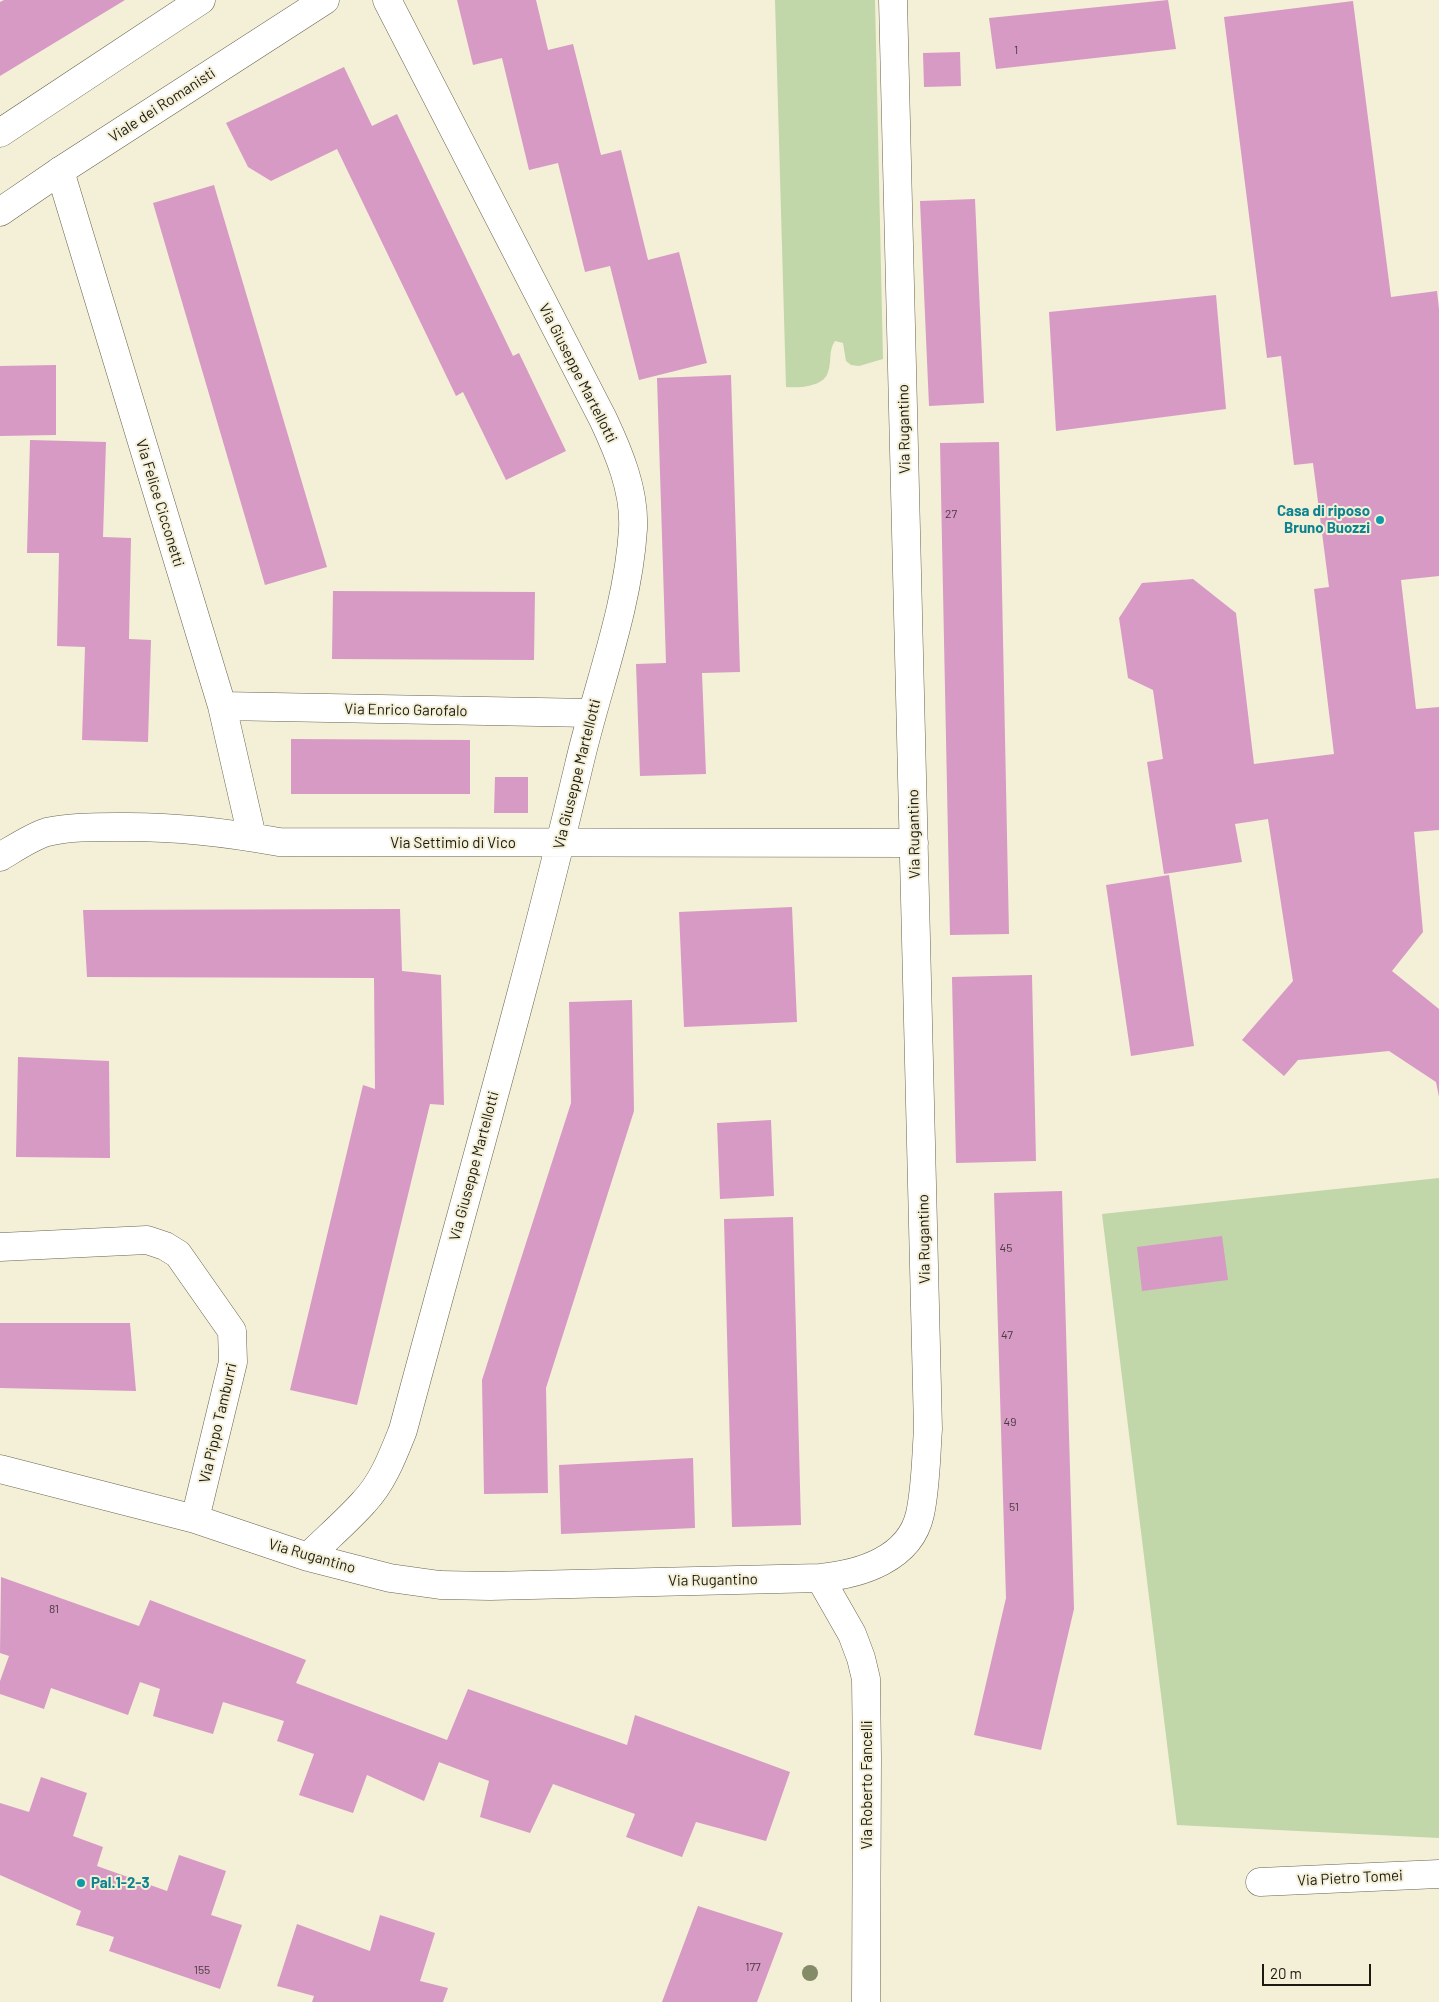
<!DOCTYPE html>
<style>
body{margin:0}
#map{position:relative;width:1439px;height:2002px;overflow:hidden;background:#f4efd7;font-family:Barlow,sans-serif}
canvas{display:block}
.scale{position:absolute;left:1262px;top:1964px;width:109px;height:22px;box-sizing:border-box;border:2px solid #1b1911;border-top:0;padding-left:6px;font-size:15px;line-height:18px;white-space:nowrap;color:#1b1911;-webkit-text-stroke:4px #f4efd7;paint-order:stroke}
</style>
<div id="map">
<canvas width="1439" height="2002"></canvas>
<div class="scale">20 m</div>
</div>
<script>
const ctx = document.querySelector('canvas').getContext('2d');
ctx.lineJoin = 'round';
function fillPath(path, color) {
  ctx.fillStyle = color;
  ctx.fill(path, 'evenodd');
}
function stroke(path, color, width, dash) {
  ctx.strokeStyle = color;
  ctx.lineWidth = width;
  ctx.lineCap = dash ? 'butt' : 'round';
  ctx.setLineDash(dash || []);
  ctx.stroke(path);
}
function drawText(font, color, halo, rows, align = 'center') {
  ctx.font = font + ' Barlow,sans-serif';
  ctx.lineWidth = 4;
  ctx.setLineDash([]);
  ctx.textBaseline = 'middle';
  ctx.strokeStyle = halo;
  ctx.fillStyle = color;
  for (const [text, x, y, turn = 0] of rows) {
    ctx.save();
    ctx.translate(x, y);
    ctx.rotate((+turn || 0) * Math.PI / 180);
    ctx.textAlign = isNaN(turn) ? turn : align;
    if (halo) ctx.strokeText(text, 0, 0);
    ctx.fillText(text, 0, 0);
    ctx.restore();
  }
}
const green = new Path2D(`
 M775,0H875L883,359L859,366L851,365L846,361L843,343L835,341C828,351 832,362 828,372C824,387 799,388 786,387Z
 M1439,1178V1838L1177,1825L1102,1214Z`);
const building = new Path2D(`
 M4,0H125L0,76V2Z
 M457,0H536L548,50L573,44L601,155L621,150L648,260L679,252L707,363L639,380L610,266L585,272L558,163L529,170L502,58L473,65Z
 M1168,0L1176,49L996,69L989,18Z
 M1353,1L1391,297L1437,291L1439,309V576L1401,580L1416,709L1439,707V830L1414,832L1423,932L1392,971L1439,1009V1097L1436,1082L1389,1051L1298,1060L1284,1076L1242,1040L1293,981L1268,819L1235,824L1242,862L1164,874L1147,762L1163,759L1153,690L1128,678L1119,618L1142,583L1193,579L1236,613L1254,764L1334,754L1314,589L1329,587L1313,463L1294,465L1281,356L1267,358L1224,17Z
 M960,52L961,86L924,87L923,53Z
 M344,67L372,126L397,114L513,356L519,353L566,451L506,480L463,392L456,396L337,149L271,181L248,167L226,123Z
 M214,185L327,567L265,585L153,203Z
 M975,199L984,403L929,406L920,201Z
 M1216,295L1226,409L1056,431L1049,312Z
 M56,365V435L0,436V366Z
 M731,375L740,672L702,673L706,774L640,776L636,664L666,663L657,378Z
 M30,440L106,442L103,537L131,538L129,639L151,640L148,742L82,740L85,647L57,646L59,553H27Z
 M999,442L1009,934L950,935L940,443Z
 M333,591L535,592L534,660L332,659Z
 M291,739L470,740V794H291Z
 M495,777H528V813H494Z
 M1169,875L1194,1046L1131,1056L1106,885Z
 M792,907L797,1022L684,1027L679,912Z
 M400,909L402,971L441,975L444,1105L430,1104L357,1405L290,1390L363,1085L375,1089L374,978L87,977L83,910Z
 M1032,975L1036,1161L956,1163L952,977Z
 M632,1000L634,1111L546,1388L548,1493L484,1494L482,1380L571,1103L569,1002Z
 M18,1057L109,1061L110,1158L16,1157Z
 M771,1120L774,1196L720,1199L717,1123Z
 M1062,1191L1074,1609L1041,1750L974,1735L1006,1598L994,1193Z
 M793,1217L801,1525L732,1527L724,1219Z
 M1222,1236L1228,1280L1142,1291L1137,1247Z
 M0,1323H130L136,1391L0,1388Z
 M693,1458L695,1528L561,1534L559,1465Z
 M1,1577L139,1626L150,1600L306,1660L296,1683L447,1740L468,1689L627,1745L635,1715L790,1772L766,1841L696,1822L682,1857L626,1837L635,1814L553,1784L530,1833L480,1817L489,1781L439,1762L424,1801L367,1775L353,1813L299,1795L314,1754L277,1741L284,1721L223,1702L213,1734L153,1716L160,1689L140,1682L128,1715L51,1688L44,1709L0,1694V1681L9,1656L0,1653Z
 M41,1777L87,1793L73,1836L103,1847L97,1866L167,1891L179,1855L226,1871L211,1915L242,1925L220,1989L109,1951L114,1937L76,1925L81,1911L0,1875V1803L29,1812Z
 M698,1906L783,1933L757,2002H662Z
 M380,1915L435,1933L420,1981L448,1988L443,2002H312L314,1996L277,1986L297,1924L370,1951Z`);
const minor = new Path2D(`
 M60,171L222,706L252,837
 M222,706L591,713
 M0,857C15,848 31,837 47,832C69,827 93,827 116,827C171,826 225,832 279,842L914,843
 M0,1247L147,1240L165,1246L178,1254L232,1331L233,1362L195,1519
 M0,1469L195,1519L308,1557L390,1578L440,1585L490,1586L820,1578C861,1574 910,1559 920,1514C926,1486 926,1456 928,1429L893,0
 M308,1557C327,1538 347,1521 364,1502C383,1482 393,1455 403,1430C462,1209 526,988 579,765C597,687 628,609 633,529C635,491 619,453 603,419L387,0
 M820,1578L852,1634L861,1658L866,1679L867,1758L866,2002
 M1260,1882L1439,1874`);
const tertiary = new Path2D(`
 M0,133L201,0
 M0,212L60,171L325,0`);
const trees = [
 [810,1973]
];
const markers = [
 [1380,520,5,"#0f9aa8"],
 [81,1883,5,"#0f9aa8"]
];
const numberNames = [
 ["1",1016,50],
 ["27",951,514],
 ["45",1006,1248],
 ["47",1007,1335],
 ["49",1010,1422],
 ["51",1014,1507],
 ["81",54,1609],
 ["177",753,1967],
 ["155",202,1970]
];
const streetNames = [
 ["Viale dei Romanisti",162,105,-33],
 ["Via Giuseppe Martellotti",578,373,63],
 ["Via Rugantino",904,429,-91],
 ["Via Felice Cicconetti",160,503,73],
 ["Via Enrico Garofalo",406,710,1],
 ["Via Giuseppe Martellotti",577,774,-76],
 ["Via Rugantino",914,834,-91],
 ["Via Settimio di Vico",453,843],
 ["Via Giuseppe Martellotti",474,1166,-75],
 ["Via Rugantino",924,1239,-91],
 ["Via Pippo Tamburri",218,1423,-77],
 ["Via Rugantino",312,1556,16],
 ["Via Rugantino",713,1580,-1],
 ["Via Roberto Fancelli",867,1785,-90],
 ["Via Pietro Tomei",1350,1878,-3]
];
const cultureNames = [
 ["Casa di riposo",1370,511],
 ["Bruno Buozzi",1370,528],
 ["Pal.1-2-3",91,1883,"left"]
];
fillPath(green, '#c1d6a9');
fillPath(building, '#d69ac5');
stroke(minor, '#68644f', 29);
stroke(tertiary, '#68644f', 29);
stroke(minor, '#fff', 28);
stroke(tertiary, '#fff', 28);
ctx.fillStyle = '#848b67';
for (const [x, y] of trees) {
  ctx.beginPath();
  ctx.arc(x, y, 8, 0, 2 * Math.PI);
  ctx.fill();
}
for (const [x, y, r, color] of markers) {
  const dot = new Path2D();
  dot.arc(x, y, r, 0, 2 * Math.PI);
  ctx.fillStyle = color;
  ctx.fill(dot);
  stroke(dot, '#f4efd7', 2);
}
drawText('12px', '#4a393e', null, numberNames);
drawText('15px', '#1b1911', '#f4efd7', streetNames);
drawText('bold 15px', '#0d838f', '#f4efd7', cultureNames, 'right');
</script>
